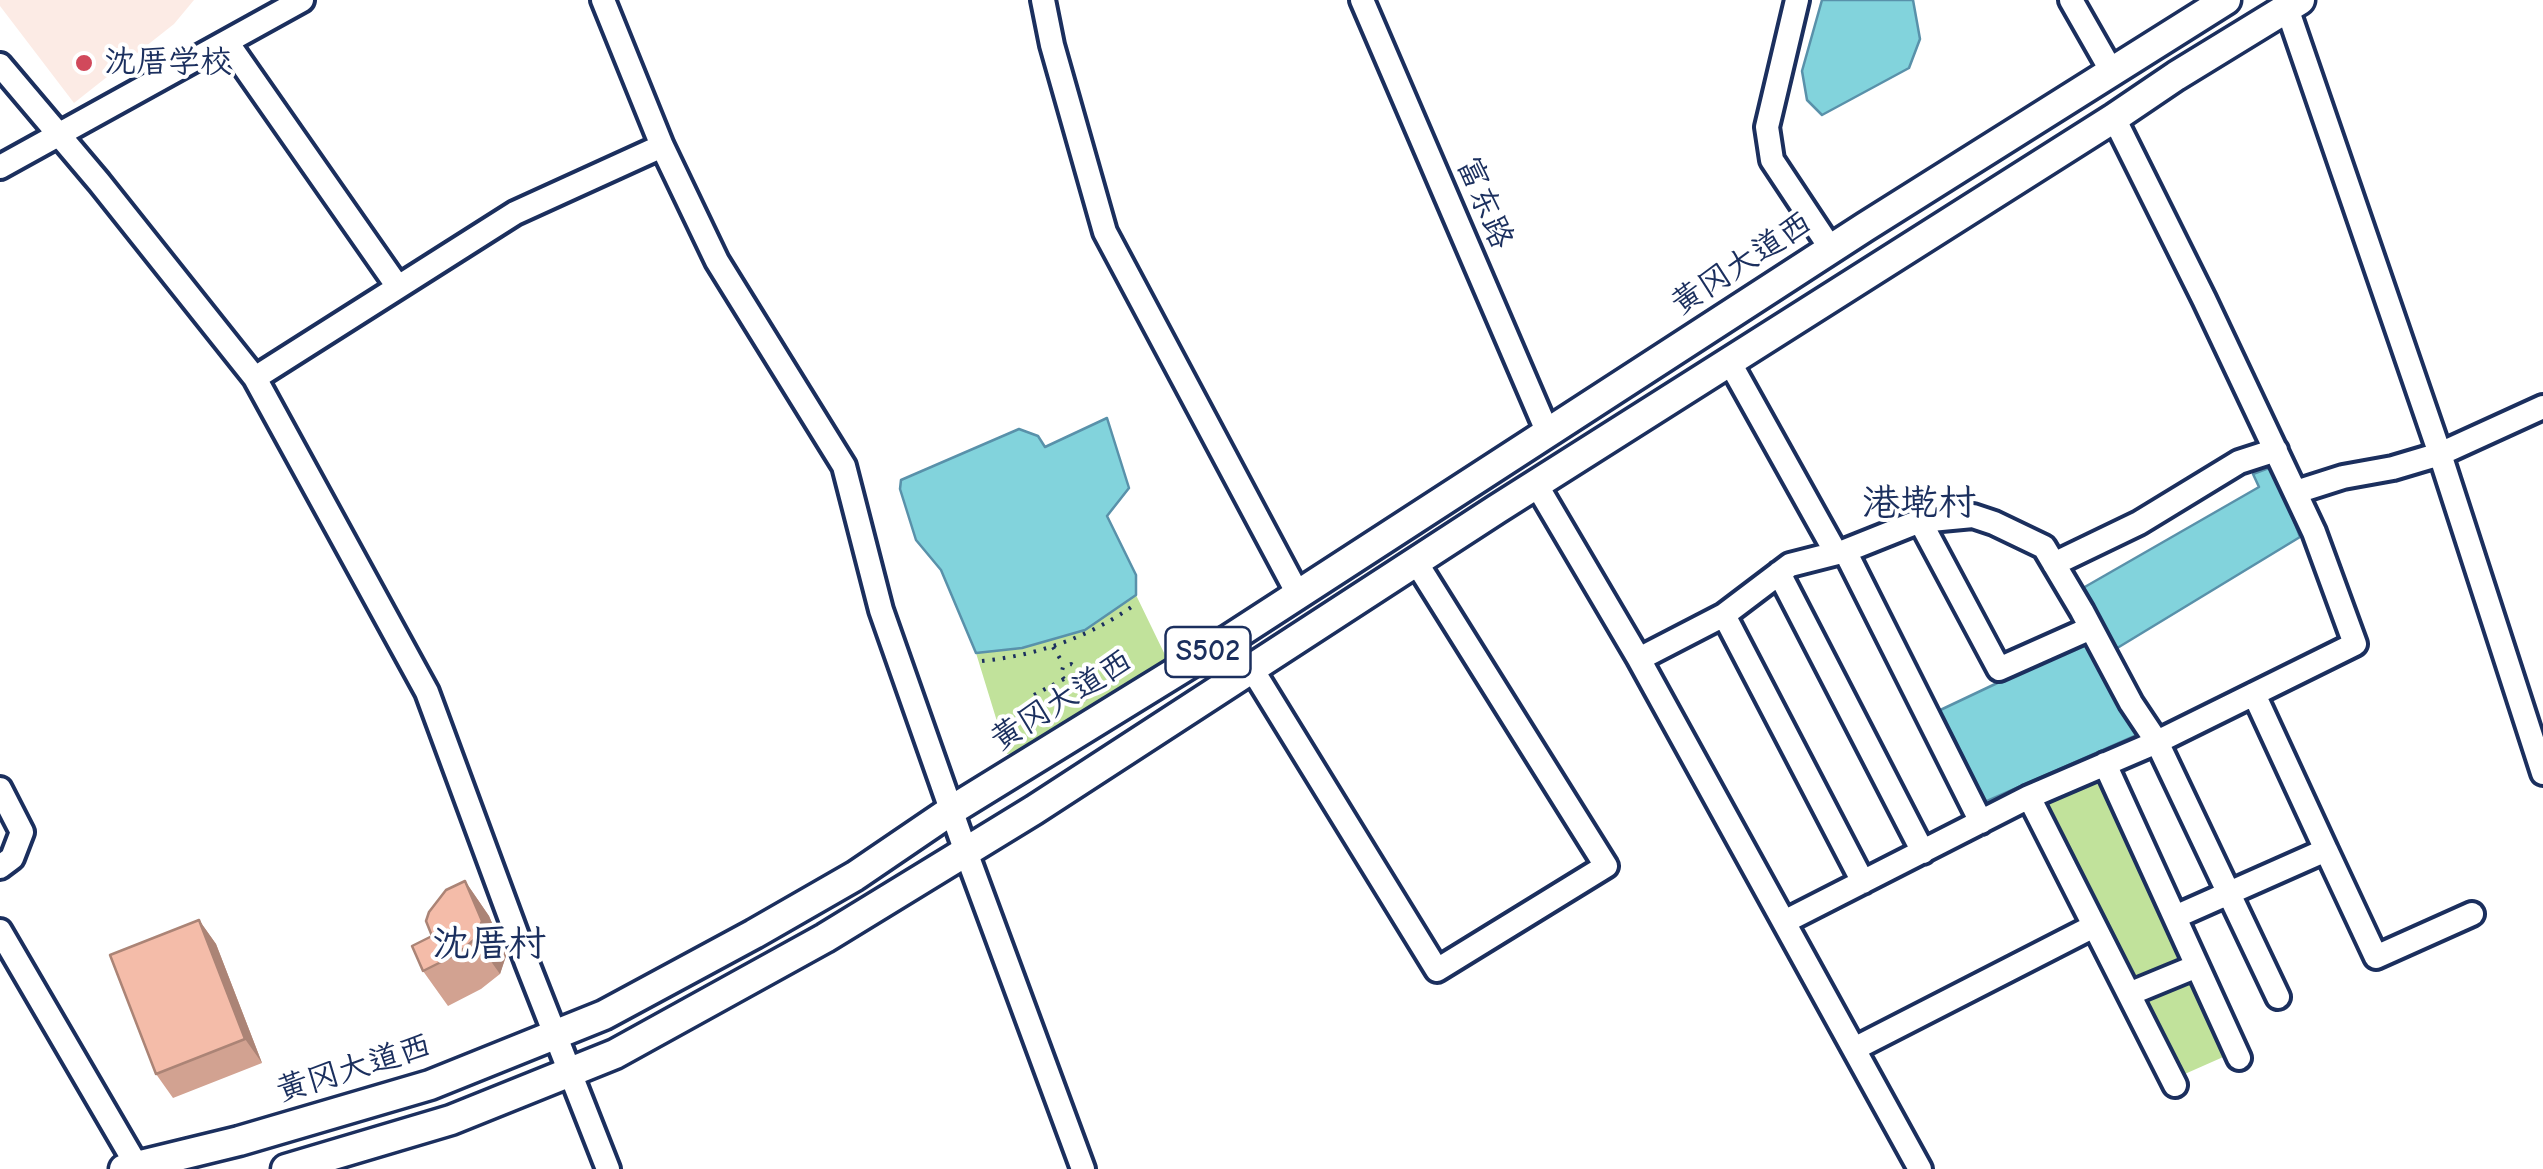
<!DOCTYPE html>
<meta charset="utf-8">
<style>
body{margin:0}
canvas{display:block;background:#fff}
</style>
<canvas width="2543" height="1169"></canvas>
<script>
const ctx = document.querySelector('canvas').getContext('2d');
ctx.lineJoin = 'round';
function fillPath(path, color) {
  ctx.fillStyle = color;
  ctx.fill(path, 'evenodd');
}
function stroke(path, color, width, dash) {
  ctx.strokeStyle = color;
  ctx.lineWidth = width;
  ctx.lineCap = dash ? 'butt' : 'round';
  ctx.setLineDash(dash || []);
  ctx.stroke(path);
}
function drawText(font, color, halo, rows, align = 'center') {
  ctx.font = font + ' "Comic Neue","LXGW WenKai TC",sans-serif';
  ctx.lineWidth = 8;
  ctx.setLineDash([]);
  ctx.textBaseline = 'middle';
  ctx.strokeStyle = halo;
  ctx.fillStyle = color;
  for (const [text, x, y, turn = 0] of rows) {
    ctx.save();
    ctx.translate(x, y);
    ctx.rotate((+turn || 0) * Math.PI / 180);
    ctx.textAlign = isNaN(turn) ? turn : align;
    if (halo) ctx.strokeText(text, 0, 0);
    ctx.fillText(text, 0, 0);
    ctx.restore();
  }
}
const built = new Path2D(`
 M0,0H194L174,24L74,103L0,6Z`);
const green = new Path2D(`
 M1136,595L1167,659L1017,753L1007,754L976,653L1022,648L1085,630Z
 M2101,778L2230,1054L2178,1077L2042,804Z`);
const water = new Path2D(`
 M1822,0H1913L1920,39L1909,68L1822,115L1807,100L1802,71Z
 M1107,418L1129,488L1107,516L1136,575V595L1085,630L1022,648L976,653L941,570L916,540L900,489L901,480L1019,429L1038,436L1045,447Z
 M2274,466L2300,537L2114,650L2083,588L2259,487L2253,474Z
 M2088,640L2137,735L1978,805L1934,713Z`);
const path = new Path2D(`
 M1053,647L1064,665
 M982,661C1039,655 1090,637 1137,603
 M1078,672L1107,657
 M1074,680L1088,701
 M1034,695L1064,679L1074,680L1078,675L1076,667L1071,664L1063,667L1061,675L1064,679`);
const minor = new Path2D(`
 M603,0L662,146L717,261L844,466L881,610L966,852L1083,1169
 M1043,0L1052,45L1105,232L1298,594
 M1362,0L1547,431
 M1797,0L1767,127L1772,160L1831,249
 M2071,0L2112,72
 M2287,8L2440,454L2543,773
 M227,42L398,287
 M0,65L99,182L255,378L427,692L527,963L608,1169
 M0,167L302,0
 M1729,361L1836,553
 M255,378L515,213L662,146
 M1536,484L1639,659L1920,1169
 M2296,492L2343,477L2393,468L2440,454L2543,407
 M1920,521L1999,669L2091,628
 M1845,551L1981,822
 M2054,564L2139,523L2239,462L2276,450
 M1779,573L1923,852
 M1724,615L1863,882
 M1639,659L1724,615L1790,565L1845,551L1920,521L1973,516L1994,523L2044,547L2082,611L2131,703L2157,742L2278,997
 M1252,669L1437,970L1606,866L1416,562
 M2254,694L2326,850
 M2105,764L2239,1058
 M0,789L22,832L12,858L0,867
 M2029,797L2175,1085
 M2175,917L2326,850L2376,957L2472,914
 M1784,922L2029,797L2157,742L2355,644L2314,532L2204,299L2114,118
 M0,931L137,1166
 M2129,994L2197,966
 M1854,1049L2094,926`);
const major = new Path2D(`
 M124,1169L239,1141L430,1085L604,1015L754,934L855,876L952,810L1228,640L1865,227L2226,0
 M286,1169L451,1120L615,1054L825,938L1034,810L1497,509L2114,118L2176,76L2300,0`);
const wall = new Path2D(`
 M465,881L489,916L506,956L500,974L481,989L448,1006L423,971L432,936Z
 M199,920L216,944L262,1063L173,1098L156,1074Z`);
const shadedWall = new Path2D(`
 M465,881L489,916L506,956L500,974L475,939Z
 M199,920L216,944L262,1063L245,1039Z`);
const building = new Path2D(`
 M465,881L482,921L475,939L457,954L423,971L412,946L432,936L426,921L429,912L446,890Z
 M199,920L245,1039L156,1074L110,955Z`);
const markers = [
 [84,63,10,"#d1495b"]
];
const shields = [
 [1208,652,85]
];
const shieldNames = [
 ["S502",1208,652]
];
const poiNames = [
 ["沈厝学校",104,63]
];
const streetNames = [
 ["富东路",1484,203,67],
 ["黄冈大道西",1742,264,-33],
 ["黄冈大道西",1062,701,-32],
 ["黄冈大道西",354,1069,-17]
];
const quarterNames = [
 ["港墘村",1919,504],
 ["沈厝村",489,945]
];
fillPath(built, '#fcebe5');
fillPath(green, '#c1e29b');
fillPath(water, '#82d3dc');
stroke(water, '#5991aa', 2.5);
stroke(minor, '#1b2f5e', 30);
stroke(major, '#1b2f5e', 35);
stroke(path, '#1b2f5e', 4, [2.5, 8]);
stroke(minor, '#fff', 22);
stroke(major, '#fff', 28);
fillPath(wall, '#d2a291');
fillPath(shadedWall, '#ab8476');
fillPath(building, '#f4bca9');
stroke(building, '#ab8476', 2.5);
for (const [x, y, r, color] of markers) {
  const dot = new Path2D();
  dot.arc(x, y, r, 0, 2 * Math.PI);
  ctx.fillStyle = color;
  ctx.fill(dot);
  stroke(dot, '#fff', 4);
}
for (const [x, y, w] of shields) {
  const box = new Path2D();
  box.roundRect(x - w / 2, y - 25, w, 50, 8);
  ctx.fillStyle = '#fff';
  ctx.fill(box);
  stroke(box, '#1b2f5e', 2.5);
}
drawText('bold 30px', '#1b2f5e', null, shieldNames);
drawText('32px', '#1b2f5e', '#fff', poiNames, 'left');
drawText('32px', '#1b2f5e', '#fff', streetNames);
drawText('38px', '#1b2f5e', '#fff', quarterNames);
</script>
